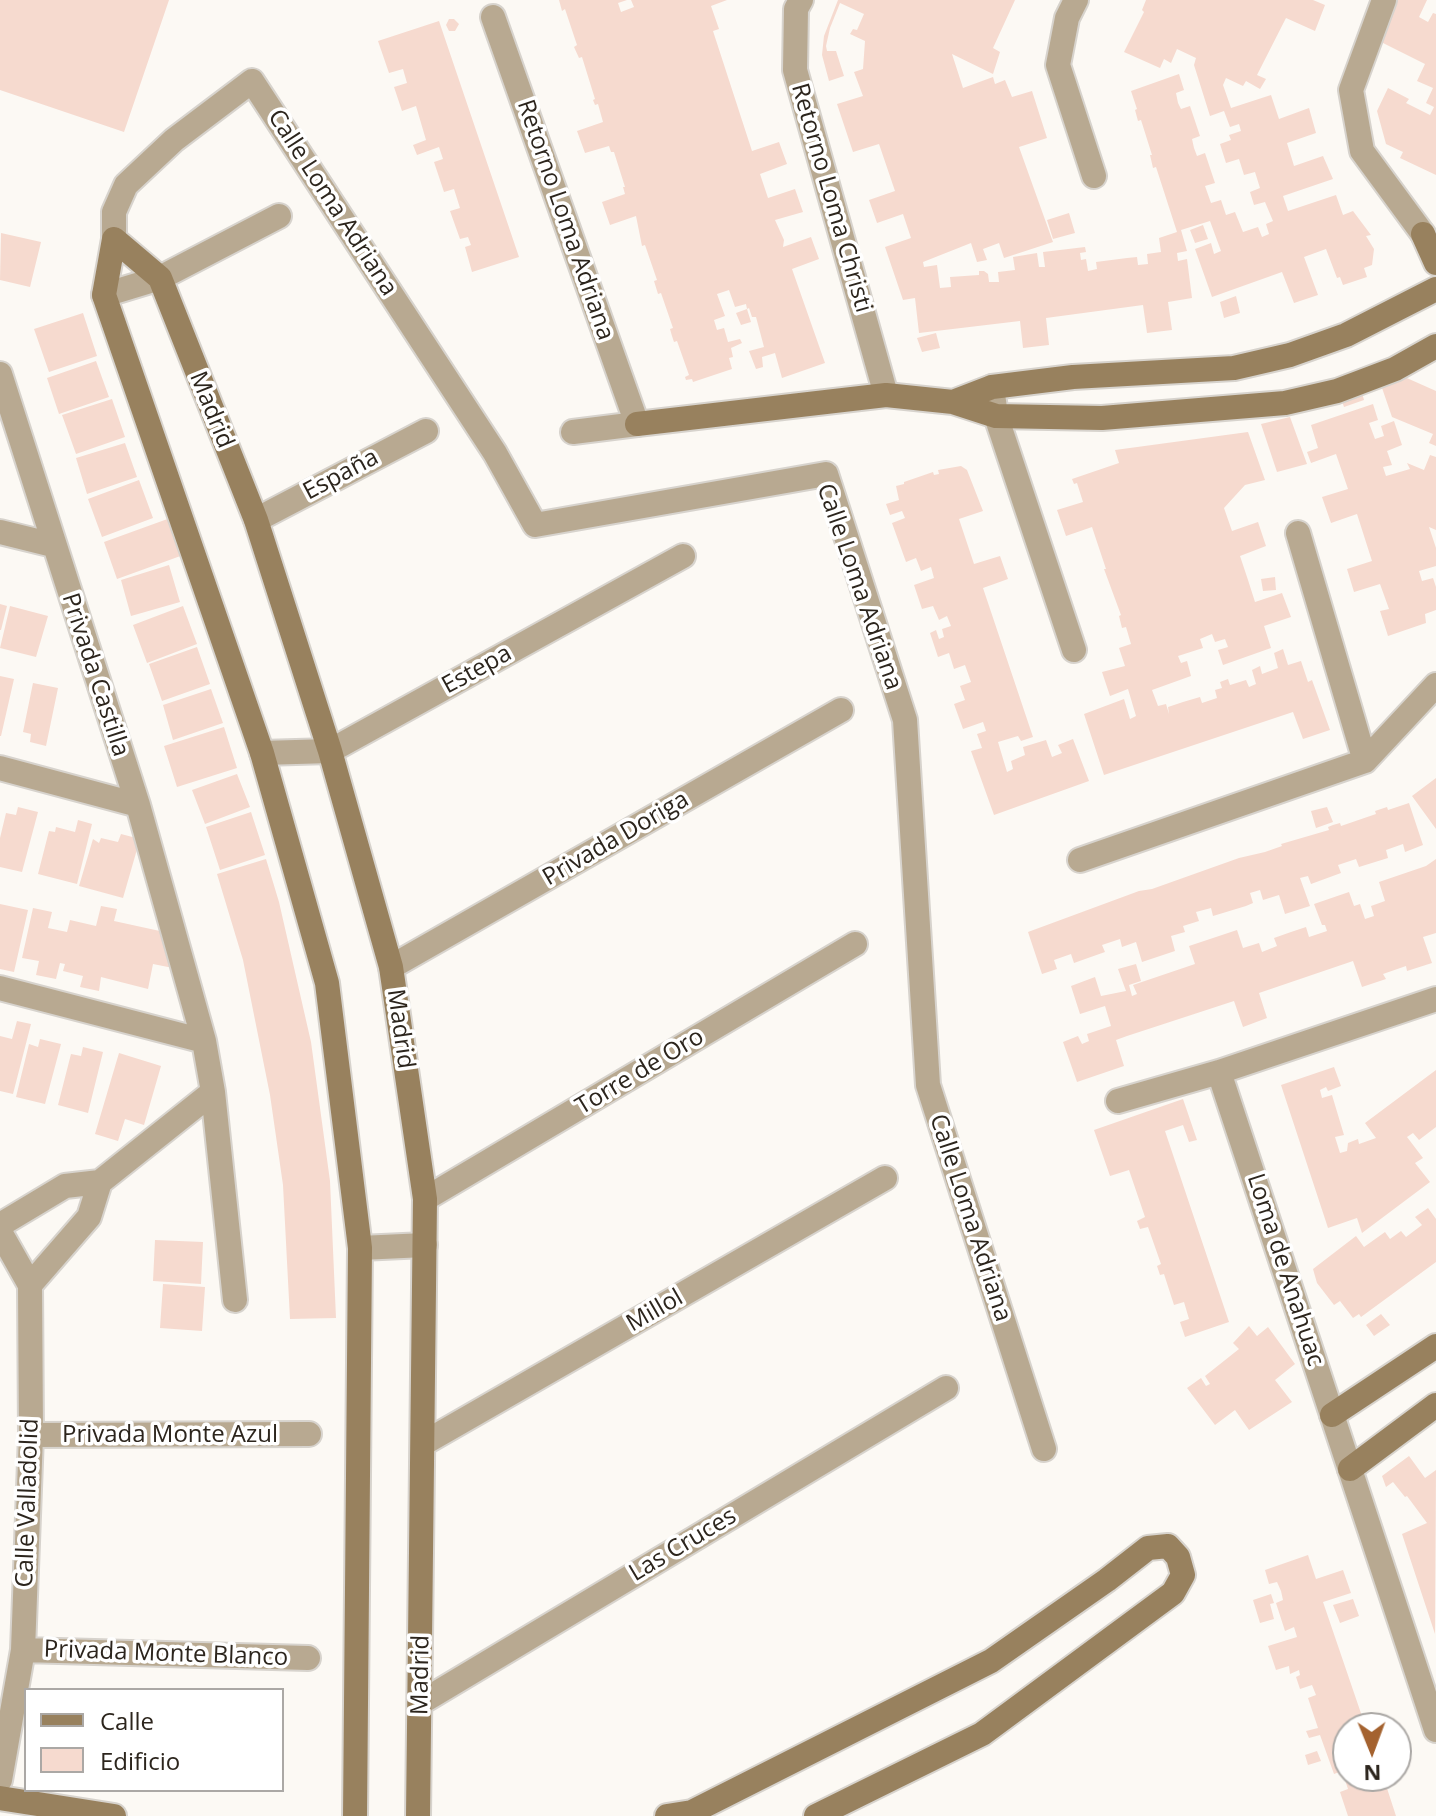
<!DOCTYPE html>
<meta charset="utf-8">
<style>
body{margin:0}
#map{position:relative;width:1436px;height:1816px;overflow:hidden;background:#fcf9f4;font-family:"Open Sans",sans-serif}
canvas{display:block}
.legend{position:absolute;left:24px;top:1688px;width:260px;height:104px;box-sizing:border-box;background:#fff;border:2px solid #aba8a5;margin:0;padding:10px 14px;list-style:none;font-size:24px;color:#2c251d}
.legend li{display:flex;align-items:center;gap:16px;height:40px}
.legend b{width:40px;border:2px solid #aba8a5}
.north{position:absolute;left:1332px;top:1712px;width:80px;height:80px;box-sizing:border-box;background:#fff;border:2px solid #aba8a5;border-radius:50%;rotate:179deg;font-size:22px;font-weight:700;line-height:32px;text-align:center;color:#2c251d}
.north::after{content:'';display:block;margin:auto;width:28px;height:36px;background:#a4622f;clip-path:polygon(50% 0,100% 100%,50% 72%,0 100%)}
</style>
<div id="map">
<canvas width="1436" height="1816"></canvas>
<ul class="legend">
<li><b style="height:10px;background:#98815e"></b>Calle</li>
<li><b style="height:22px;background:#f6dacf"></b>Edificio</li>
</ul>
<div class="north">N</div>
</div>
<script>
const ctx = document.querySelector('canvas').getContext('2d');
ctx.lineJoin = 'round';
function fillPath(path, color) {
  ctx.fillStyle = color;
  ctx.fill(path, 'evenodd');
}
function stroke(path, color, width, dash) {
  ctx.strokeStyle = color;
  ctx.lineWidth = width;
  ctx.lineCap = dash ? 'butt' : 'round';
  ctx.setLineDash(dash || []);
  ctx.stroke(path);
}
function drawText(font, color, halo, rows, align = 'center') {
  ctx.font = font + ' "Open Sans",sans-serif';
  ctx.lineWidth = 7;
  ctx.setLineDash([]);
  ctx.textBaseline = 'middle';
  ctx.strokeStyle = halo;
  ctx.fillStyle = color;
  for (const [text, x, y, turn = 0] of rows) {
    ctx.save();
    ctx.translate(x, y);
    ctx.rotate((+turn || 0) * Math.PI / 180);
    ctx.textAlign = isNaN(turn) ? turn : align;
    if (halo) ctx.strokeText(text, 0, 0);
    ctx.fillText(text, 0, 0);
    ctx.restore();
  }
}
const building = new Path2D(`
 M0,0H169L124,132L0,90Z
 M559,0H627L618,3L621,12L634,7L631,0H727L711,6L719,29L713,31L752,151L779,142L787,164L760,174L768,198L795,189L803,212L775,220L784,240L783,247L811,237L819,259L792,269L825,363L782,378L775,353L762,357L763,367L756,369L749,351L764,347L756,317H752L749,308L747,309L751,322L741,325L736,313L747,309L746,304L735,307L729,290L717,294L725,316L714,320L717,330L724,328L728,342L740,339L742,343L731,348L733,357L729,358L732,369L693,382L692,379L686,380L685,377L689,375L677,341L674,342L672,336L670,329L673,328L661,293L658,294L654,281L657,280L645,245L642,246L636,216L610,225L602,202L625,194L623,187H625L614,152H611L609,146L585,153L577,131L603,122L598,104L595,105L593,100L595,99L582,57L579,58L574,47L577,45L565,9L562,11Z
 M838,0H1015L993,48L1000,52L993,74L952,54L963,88L993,77L995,84L1005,80L1012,97L1032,91L1047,138L1019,147L1053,242L1004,258L999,243L983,249L987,260L977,262L971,243L923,262L924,267L937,265L940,288L951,287L950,277L979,275V271H984L988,274L989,282H999L998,272L1015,270L1013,257L1037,253L1039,267H1045L1043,252L1085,247L1086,252L1080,253L1081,260L1086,259L1088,271L1097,269L1096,262L1127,258L1137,257L1138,265L1148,264L1147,254L1161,252L1159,238L1177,232L1156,167L1153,168L1150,155H1152L1141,120L1138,121L1135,110L1137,109L1131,91L1179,74L1184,90L1176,93L1178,103L1181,109L1190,106L1200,136L1192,139L1194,148L1197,156L1205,153L1215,183L1205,186L1211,203L1221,200L1226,215L1235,212L1243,232L1258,227L1262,237L1269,234L1266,224L1273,221L1265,202L1254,205L1250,192L1260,188L1255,172L1244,175L1239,159L1226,163L1220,144L1231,140L1229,135L1241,131L1239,124L1230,127L1224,111L1210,116L1194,65L1196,58L1177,49L1171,63L1164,59L1160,68L1124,52L1144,12L1142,10L1146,0H1313L1325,5L1315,31L1286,18L1257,75L1266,79L1260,89L1246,81L1243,86L1226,78L1223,85L1231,108L1271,95L1279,119L1309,108L1316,133L1287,143L1294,166L1323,156L1333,179L1283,196L1288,211L1336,195L1343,215L1353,211L1371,235L1366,236L1374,249L1372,265L1364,268L1367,277L1343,285L1340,277L1337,278L1326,249L1304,257L1318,295L1294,303L1282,272L1212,297L1195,249L1211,243L1214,254L1221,251L1210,221L1181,230L1187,251L1177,253L1178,261L1187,259L1192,298L1168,302L1172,330L1147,333L1143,305L1046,318L1049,345L1023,348L1020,321L919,333L915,298L903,300L885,247L911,238L903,214L877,223L869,200L895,191L879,144L853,152L837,104L863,96L854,72L863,69L865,41L850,34L853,29L857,30L864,14L840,3L830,28L826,46L827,51H836L844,76L829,81L822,55L824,36Z
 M1397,0H1427L1419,17L1428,22L1433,13L1436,14V175L1400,158L1403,152L1386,144L1377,111L1388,88L1409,99L1406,103L1430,115L1434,107L1426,103L1433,88L1417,81L1425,64L1379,41Z
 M449,19H454L459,24L455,31H449L446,25Z
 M439,21L519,257L472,272L465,247L471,245L468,237L460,239L450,211L460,208L454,189L444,192L434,162L443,159L439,147L417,155L413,145L426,140L416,106L402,111L394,87L407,83L403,69L389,73L378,41Z
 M1069,213L1075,233L1053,239L1047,220Z
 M1203,225L1208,239L1195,243L1190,230Z
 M1,233L41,242L30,287L0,280Z
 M1236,296L1240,313L1224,318L1220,302Z
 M83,313L97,356L49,372L34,329Z
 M936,333L940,348L922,352L917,338Z
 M96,361L109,397L59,414L47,378Z
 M1400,375L1436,391V446L1429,443L1433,434L1392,417L1381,385Z
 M1362,393L1364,400L1344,407L1342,401Z
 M112,399L125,437L76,454L62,415Z
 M1373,404L1378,420L1369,423L1375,439L1384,436L1381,426L1394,421L1402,445L1387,451L1392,465L1383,467L1386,476L1410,469L1407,463L1424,470L1430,455L1436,457V530L1429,527L1436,548V566L1419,571L1422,581L1433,578L1436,587V610L1425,614L1426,623L1388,636L1380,611L1389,609L1380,584L1354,592L1347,569L1372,561L1357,514L1331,523L1322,497L1348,489L1336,454L1311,463L1307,452L1318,448L1311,425Z
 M1290,417L1307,464L1277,472L1261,424Z
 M1248,432L1265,480L1245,485L1224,508L1232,531L1258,522L1266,546L1240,556L1248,580L1255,602L1282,593L1291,617L1264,626L1271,648L1223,665L1218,650L1228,647L1225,639L1215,642L1212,634L1200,639L1203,648L1178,656L1181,663L1187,661L1191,676L1152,690L1158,706L1166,704L1169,714L1168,707L1183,702L1200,697L1202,703L1217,698L1215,690L1222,688L1220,682L1228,679L1230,685L1246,680L1249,687L1256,684L1252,670L1260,666L1262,674L1278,668L1274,653L1283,649L1288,665L1301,661L1308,682L1312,680L1330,730L1303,739L1293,712L1104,775L1084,714L1124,699L1130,719L1136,716L1128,689L1110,696L1102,672L1125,666L1119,648L1131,644L1126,627L1122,628L1119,616L1121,615L1104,569H1106L1092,527L1066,536L1057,510L1083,502L1077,483L1074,484L1072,479L1119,463L1115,450Z
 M125,443L137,477L87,494L76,458Z
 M961,466L967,470L983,511L959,519L974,564L1000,556L1008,579L983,588L1033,737L1021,741L1018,736L998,742L1007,772L1013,769L1011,761L1025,755L1023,747L1046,740L1052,757L1062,753L1058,745L1073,739L1089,781L994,815L971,751L982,748L977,734L986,731L983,722L963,729L954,704L965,700L960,686L971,682L965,665L954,669L949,653L938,657L930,633L936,630L939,639L944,637L942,629L951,626L947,616L939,620L933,606L922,609L914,585L934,578L931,567L921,571L916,558L906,562L892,523L905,518L902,511L890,515L886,504L899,500L896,486L904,484V482L933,472L934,475L939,474L938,470Z
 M139,480L153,518L102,537L88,499Z
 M173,517L186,554L117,579L104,542Z
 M169,565L180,602L131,616L121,580Z
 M1275,577L1276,590L1263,591L1261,579Z
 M0,604L7,606L1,630H0Z
 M10,606L48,616L36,657L0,648Z
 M183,606L197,644L147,663L133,625Z
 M197,647L210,684L162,701L149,664Z
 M0,676L14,679L1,736H0Z
 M33,683L58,688L46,746L30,742L31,734L23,732Z
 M211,689L223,723L173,740L163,705Z
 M224,727L237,768L177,787L164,746Z
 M237,774L250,807L205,824L192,790Z
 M1436,778V829L1412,796Z
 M1409,803L1423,845L1405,852L1403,844L1386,850L1388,858L1359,867L1356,859L1338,865L1341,873L1311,884L1308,876L1300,878L1310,906L1285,914L1279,895L1263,900L1260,890L1250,893L1253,903L1246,906L1213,916L1211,908L1196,912L1199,921L1183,926L1185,932L1171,936L1175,951L1142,962L1136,942L1122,947L1120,939L1102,945L1105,952L1088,958L1074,963L1071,954L1054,960L1057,969L1042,974L1028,932L1139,891L1152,889L1239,858L1265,852L1282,846L1281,844L1329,830L1328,827L1333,825L1340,823L1341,826L1376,814L1375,811L1387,807L1388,810Z
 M18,807L38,812L22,872L0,867V838L6,813L16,815Z
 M1327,807L1333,822L1316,828L1311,811Z
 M251,812L265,855L220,870L206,827Z
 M78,820L92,824L77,884L38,874L49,831L55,832L56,827L75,832Z
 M121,834L140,839L123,898L79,886L93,839L99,843L101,838L118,842Z
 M266,859L279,902L311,1042L330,1181L336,1318L290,1319L283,1185L270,1095L243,960L217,874Z
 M1436,859V933L1423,937L1432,963L1407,971L1406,966L1383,974L1386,979L1362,987L1353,961L1259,993L1267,1018L1243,1027L1234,1001L1127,1036L1116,1040L1124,1066L1077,1082L1063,1042L1078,1036L1082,1044L1089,1041L1087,1034L1111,1026L1105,1006L1080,1014L1071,986L1095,977L1101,996L1126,991L1118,969L1136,964L1141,981L1129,985L1132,996L1137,994L1133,985L1195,964L1189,946L1237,930L1243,948L1259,943L1262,952L1277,946L1274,938L1291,932L1306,927L1309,937L1327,931L1325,925H1322L1314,904L1349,892L1354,906L1360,904L1365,919L1374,916L1371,906L1385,901L1379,882L1426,866Z
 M0,904L28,910L14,972L0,969Z
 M101,906L117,909L114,921L169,933L178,969L153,964L148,989L101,977L99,991L80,987L83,976L63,971L65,964L60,963L56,979L36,975L39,961L22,958L33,908L52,912L48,928L67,932L70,920L96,926Z
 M17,1021L31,1024L13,1094L0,1091V1036L12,1039Z
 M40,1039L61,1044L45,1104L16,1097L29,1044L38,1047Z
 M83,1047L103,1052L88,1113L58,1105L71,1054L81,1056Z
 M119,1053L161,1066L144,1125L125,1119L118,1141L95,1134Z
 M1334,1067L1341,1086L1328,1091L1326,1087L1320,1090L1322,1098L1332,1095L1344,1135L1335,1137L1340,1153L1347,1151L1348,1143L1358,1139L1359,1144L1376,1138L1365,1123L1436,1070V1127L1419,1140L1413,1133L1407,1137L1423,1158L1415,1163L1430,1182L1362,1233L1357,1218L1328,1228L1281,1085Z
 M1183,1099L1197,1140L1189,1142L1183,1125L1165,1131L1229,1322L1185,1337L1180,1322L1189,1319L1184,1302L1174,1305L1164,1274L1160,1275L1157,1266L1161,1264L1148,1227L1140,1229L1137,1221L1145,1217L1129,1170L1110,1176L1094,1130Z
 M1428,1208L1436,1219V1262L1361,1317L1359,1314L1353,1318L1340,1301L1334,1305L1317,1283L1313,1269L1356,1236L1364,1247L1385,1232L1390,1239L1401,1231L1406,1237L1422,1225L1415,1217Z
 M155,1240L203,1242L201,1284L153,1281Z
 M163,1284L205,1287L202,1331L160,1328Z
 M1381,1314L1390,1325L1374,1336L1366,1325Z
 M1249,1326L1257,1336L1268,1327L1295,1364L1275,1380L1292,1402L1249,1430L1235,1410L1215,1425L1187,1388L1201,1378L1206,1386L1210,1384L1205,1376L1239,1349L1233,1343Z
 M1409,1456L1425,1478L1436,1470L1435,1634L1402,1534L1427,1523L1407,1496L1405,1497L1393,1482L1386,1487L1382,1476Z
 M1308,1555L1316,1579L1343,1570L1351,1593L1323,1602L1366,1728H1348V1776H1383L1396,1816H1348L1340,1792L1348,1789L1342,1771L1334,1774L1320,1735L1309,1738L1306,1731L1318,1728L1308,1698L1316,1695L1312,1685L1300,1689L1296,1677L1300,1675L1299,1670L1290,1674L1289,1666L1276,1670L1268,1646L1297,1637L1294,1627L1285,1631L1276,1603L1283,1600L1281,1591L1277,1582L1269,1584L1265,1570Z
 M1271,1594L1274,1603L1270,1604L1274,1619L1260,1623L1253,1600Z
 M1353,1599L1359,1616L1340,1623L1333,1605Z
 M1317,1751L1321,1761L1308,1765L1305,1755Z`);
const street = new Path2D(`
 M801,0L796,9L795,70L886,395
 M1076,0L1067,18L1058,65L1094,176
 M1384,0L1351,90L1362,151L1423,234
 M493,17L637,424L573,432
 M114,239V212L126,185L174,140L252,81L495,453L535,525L826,474L905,720L928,1085L1044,1449
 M104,295L160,278L279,216
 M0,374L138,805L204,1041L213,1092L235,1300
 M992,387L996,416L1074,650
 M256,520L426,431
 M0,532L53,545
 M1298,533L1365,761
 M262,753L330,751L683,556
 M0,768L138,805
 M1080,860L1365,761L1436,685
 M391,967L841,710
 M0,988L204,1041
 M1219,1072L1436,1730
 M1118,1101L1219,1072L1436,999
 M425,1199L855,944
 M0,1225L65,1186L100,1182L213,1092
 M0,1232L30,1285L31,1435L23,1650L0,1780
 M360,1248L425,1245
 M30,1285L89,1217L100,1182
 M31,1435L309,1434
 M424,1443L885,1178
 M23,1650L308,1658
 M420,1703L946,1388`);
const secondary = new Path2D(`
 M1423,234L1436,263
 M114,239L160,278L256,520L330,751L391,967L425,1199L418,1816
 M114,239L104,295L262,753L327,983L360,1248L355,1816
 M953,402L992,387L1073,377L1234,368L1290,355L1346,335L1436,289
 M637,424L886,395L953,402L996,416L1102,418L1285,403L1337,391L1395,369L1436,346
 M1332,1415L1436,1346
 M1350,1469L1436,1405
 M0,1798L114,1816
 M667,1816L692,1812L991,1661L1107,1580L1148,1548L1168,1546L1178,1557L1183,1575L1173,1593L982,1734L816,1816`);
const streetNames = [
 ["Retorno Loma Christi",831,198,74],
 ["Calle Loma Adriana",332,203,57],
 ["Retorno Loma Adriana",565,220,71],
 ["Madrid",211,410,68],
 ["España",341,475,-28],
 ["Calle Loma Adriana",859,587,71],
 ["Estepa",477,670,-29],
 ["Privada Castilla",95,675,72],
 ["Privada Doriga",616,839,-30],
 ["Madrid",400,1029,82],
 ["Torre de Oro",640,1072,-31],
 ["Calle Loma Adriana",970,1218,72],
 ["Loma de Anahuac",1285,1270,72],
 ["Millol",655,1311,-30],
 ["Privada Monte Azul",170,1435],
 ["Calle Valladolid",28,1503,-88],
 ["Las Cruces",683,1545,-31],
 ["Privada Monte Blanco",166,1654,2],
 ["Madrid",421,1675,-89]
];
fillPath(building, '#f6dacf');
stroke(street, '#d7d3cd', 28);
stroke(secondary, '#d7d3cd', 28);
stroke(street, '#b8a991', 24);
stroke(secondary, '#98815e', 24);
drawText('24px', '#2c251d', '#fff', streetNames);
</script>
